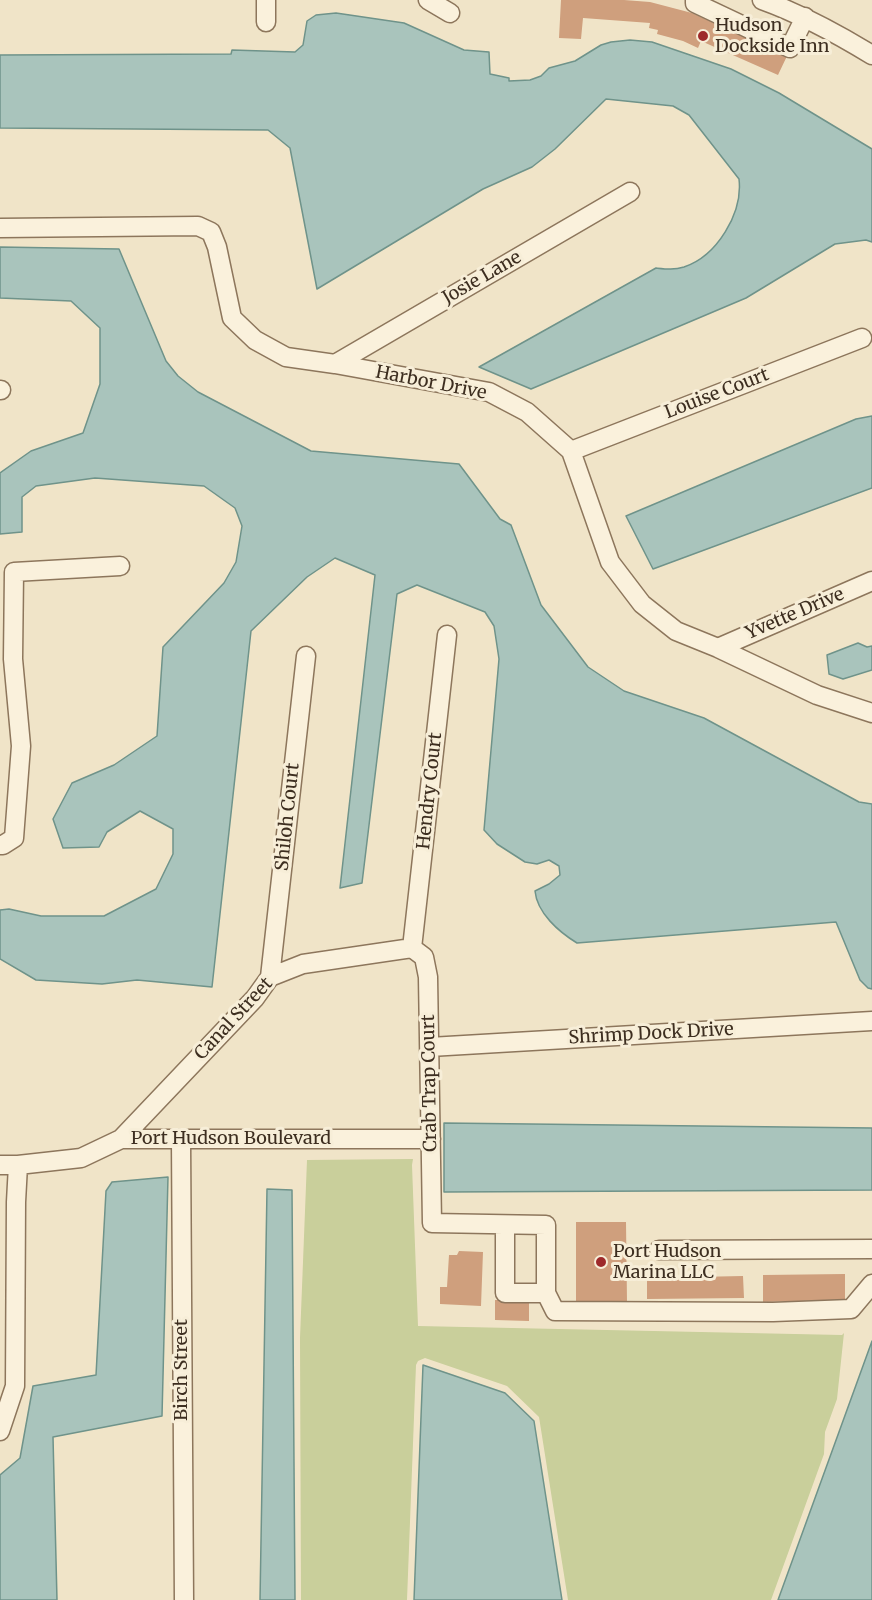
<!DOCTYPE html>
<style>
body{margin:0}
canvas{display:block;background:#f0e4c8}
</style>
<canvas width="872" height="1600"></canvas>
<script>
const ctx = document.querySelector('canvas').getContext('2d');
ctx.lineJoin = 'round';
function fillPath(path, color) {
  ctx.fillStyle = color;
  ctx.fill(path, 'evenodd');
}
function stroke(path, color, width, dash) {
  ctx.strokeStyle = color;
  ctx.lineWidth = width;
  ctx.lineCap = dash ? 'butt' : 'round';
  ctx.setLineDash(dash || []);
  ctx.stroke(path);
}
function drawText(font, color, halo, rows, align = 'center') {
  ctx.font = font + ' Merriweather,serif';
  ctx.lineWidth = 6;
  ctx.setLineDash([]);
  ctx.textBaseline = 'middle';
  ctx.strokeStyle = halo;
  ctx.fillStyle = color;
  for (const [text, x, y, turn = 0] of rows) {
    ctx.save();
    ctx.translate(x, y);
    ctx.rotate((+turn || 0) * Math.PI / 180);
    ctx.textAlign = isNaN(turn) ? turn : align;
    if (halo) ctx.strokeText(text, 0, 0);
    ctx.fillText(text, 0, 0);
    ctx.restore();
  }
}
const green = new Path2D(`
 M413,1159L412,1165L418,1326L842,1335L844,1333L837,1399L825,1432L824,1454L771,1600H568L539,1417L507,1386L425,1358L418,1361L416,1365L407,1600H301L300,1338L307,1160Z`);
const water = new Path2D(`
 M336,13L404,23L464,50L489,52L490,74L509,78V81L530,80L541,76L549,68L575,61L601,45L611,42L630,40L652,42L731,69L779,93L872,149V242L866,240L835,244L746,298L531,389L479,367L656,268C666,269 674,270 684,267C717,256 743,213 739,179L689,115L673,106L606,99L555,149L532,167L483,189L317,289L290,148L268,130L0,128V55L231,54L232,50L295,52L303,45L307,21L316,15Z
 M0,247L119,249L166,361L178,376L198,392L311,451L459,464L500,519L511,525L541,605L588,667L624,691L704,718L859,802L872,804V989L868,988L860,980L836,922L577,943C559,932 537,913 535,891L549,884L560,875L559,866L549,860L537,864L525,862L497,844L484,830L499,659L494,626L485,612L417,585L397,594L362,883L340,888L375,575L335,558L307,577L251,631L212,987L137,980L102,984L36,980L0,959V910L9,909L41,916H104L156,889L173,854V829L140,811L107,832L99,847L63,848L53,819L72,783L114,765L157,736L163,647L224,583L236,562L242,526L235,508L204,486L95,478L36,486L22,497V532L0,534V473L31,451L83,433L100,384V328L71,301L0,298Z
 M872,416V488L653,569L626,516L856,419Z
 M858,643L867,647L872,646V670L843,679L829,674L827,655Z
 M444,1123L872,1128V1190L444,1192Z
 M168,1177L162,1416L53,1437L57,1600H0V1475L20,1458L33,1386L96,1375L106,1191L112,1182Z
 M267,1189L292,1190L295,1600H260Z
 M872,1341V1600H778Z
 M423,1365L505,1393L534,1421L562,1600H414Z`);
const building = new Path2D(`
 M561,0H624L650,2L692,13L787,56L778,75L701,41L698,48L683,41L657,34L658,30L649,28L650,23L583,18L581,39L559,38Z
 M576,1222H626L627,1302H576Z
 M459,1251L483,1252L481,1306L440,1304V1287H447L449,1255H457Z
 M845,1274V1300L763,1302V1275Z
 M743,1276L744,1298L647,1299V1278Z
 M495,1300H529V1321L495,1320Z`);
const minor = new Path2D(`
 M266,0V22
 M428,0L450,13
 M695,0V3L790,48L805,17
 M762,0C801,14 836,33 872,55
 M0,228L198,226L211,232L217,247L232,318L255,340L286,357L335,364L489,392L527,412L571,451L610,562L642,604L676,631L718,648L817,695L872,713
 M335,364L630,192
 M0,390H1
 M571,451L862,338
 M718,648L872,581
 M0,845H3L14,838L21,746L13,659L14,572L120,566
 M412,948L424,957L428,977L432,1223L546,1225V1293H505V1225
 M412,948L447,635
 M270,977L306,656
 M430,1047L872,1021
 M121,1139L255,998L270,977L303,964L412,948
 M181,1140L184,1600
 M0,1165H18L81,1158L121,1139H431
 M659,1250L872,1249
 M546,1293L555,1311L773,1312L851,1309L872,1284
 M0,1431L15,1386L16,1202L18,1165`);
const markers = [
 [703,36,6,"#9e2a2b"],
 [601,1262,6,"#9e2a2b"]
];
const poiNames = [
 ["Hudson",715,26],
 ["Dockside Inn",715,47],
 ["Port Hudson",613,1252],
 ["Marina LLC",613,1273]
];
const streetNames = [
 ["Josie Lane",482,278,-30],
 ["Harbor Drive",431,383,11],
 ["Louise Court",717,394,-21],
 ["Yvette Drive",795,614,-23],
 ["Hendry Court",430,791,-84],
 ["Shiloh Court",288,817,-84],
 ["Canal Street",234,1019,-47],
 ["Shrimp Dock Drive",651,1034,-3],
 ["Crab Trap Court",430,1083,-91],
 ["Port Hudson Boulevard",231,1139],
 ["Birch Street",182,1370,-90]
];
fillPath(green, '#c9cf9b');
fillPath(water, '#a9c4bc');
stroke(water, '#6f938a', 1.5);
fillPath(building, '#cf9f7d');
stroke(minor, '#8d765c', 21);
stroke(minor, '#faf1dc', 18);
for (const [x, y, r, color] of markers) {
  const dot = new Path2D();
  dot.arc(x, y, r, 0, 2 * Math.PI);
  ctx.fillStyle = color;
  ctx.fill(dot);
  stroke(dot, '#f7eed8', 2);
}
drawText('18px', '#3d2e20', '#f7eed8', poiNames, 'left');
drawText('18px', '#3d2e20', '#f7eed8', streetNames);
</script>
